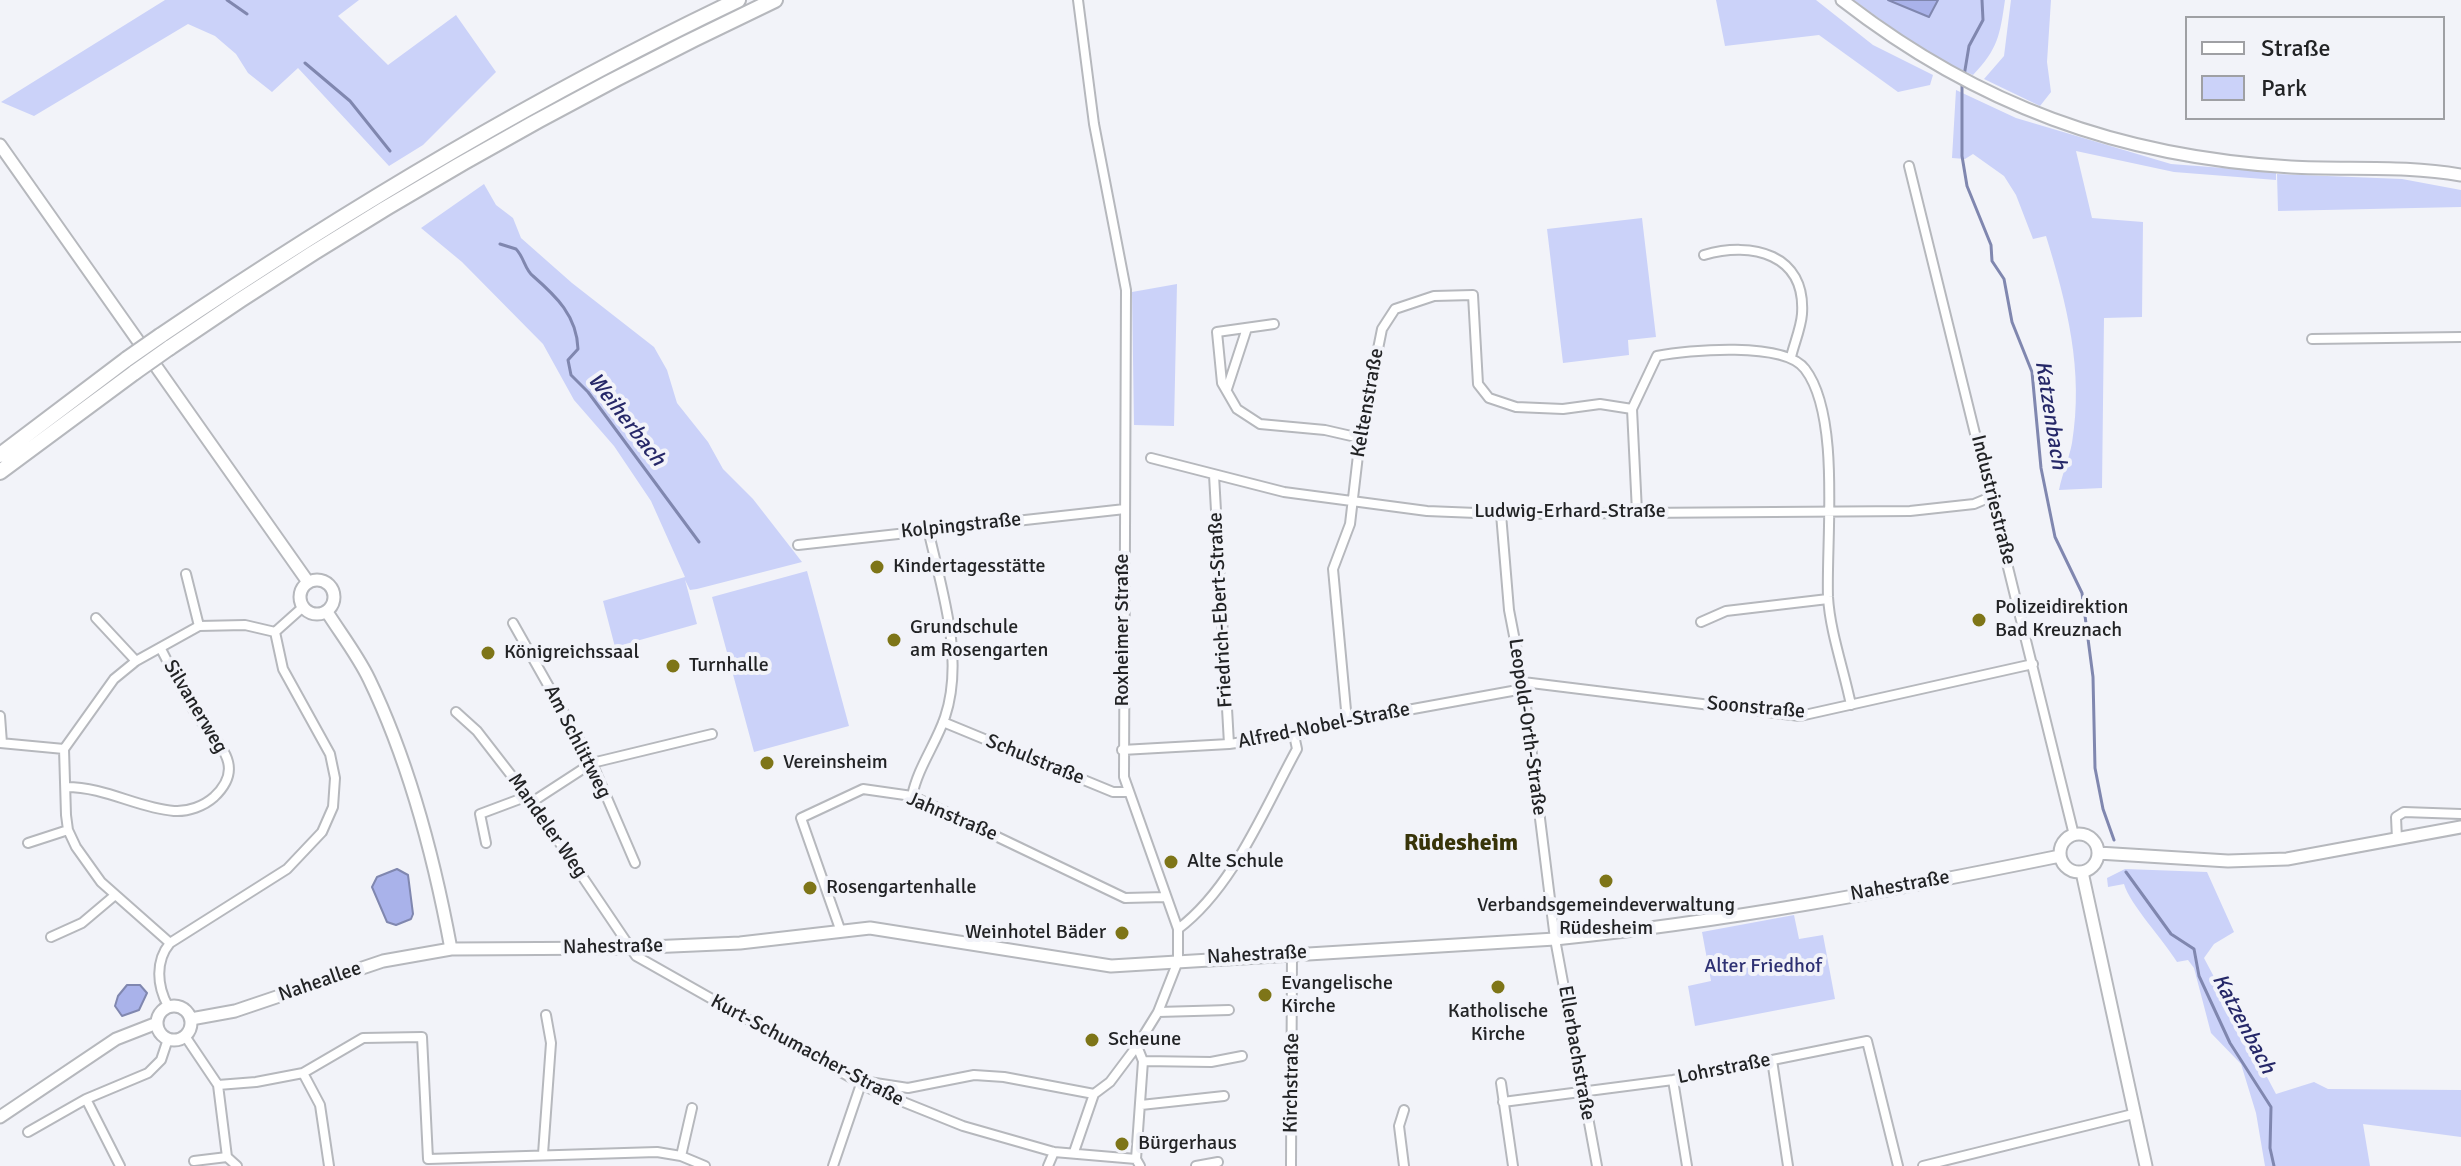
<!DOCTYPE html>
<meta charset="utf-8">
<style>
body{margin:0}
#map{position:relative;width:2461px;height:1166px;overflow:hidden;background:#f2f3f9;font-family:Signika,sans-serif}
canvas{display:block}
.legend{position:absolute;left:2185px;top:16px;width:260px;height:104px;box-sizing:border-box;background:#f2f3f9;border:2px solid #9fa0a4;margin:0;padding:10px 14px;list-style:none;font-size:24px;color:#222325}
.legend li{display:flex;align-items:center;gap:16px;height:40px}
.legend b{width:40px;border:2px solid #9fa0a4}
</style>
<div id="map">
<canvas width="2461" height="1166"></canvas>
<ul class="legend">
<li><b style="height:10px;background:#fff"></b>Straße</li>
<li><b style="height:22px;background:#cbd2f9"></b>Park</li>
</ul>
</div>
<script>
const ctx = document.querySelector('canvas').getContext('2d');
ctx.lineJoin = 'round';
function fillPath(path, color) {
  ctx.fillStyle = color;
  ctx.fill(path, 'evenodd');
}
function stroke(path, color, width, dash) {
  ctx.strokeStyle = color;
  ctx.lineWidth = width;
  ctx.lineCap = dash ? 'butt' : 'round';
  ctx.setLineDash(dash || []);
  ctx.stroke(path);
}
function drawText(font, color, halo, rows, align = 'center') {
  ctx.font = font + ' Signika,sans-serif';
  ctx.lineWidth = 8;
  ctx.setLineDash([]);
  ctx.textBaseline = 'middle';
  ctx.strokeStyle = halo;
  ctx.fillStyle = color;
  for (const [text, x, y, turn = 0] of rows) {
    ctx.save();
    ctx.translate(x, y);
    ctx.rotate((+turn || 0) * Math.PI / 180);
    ctx.textAlign = isNaN(turn) ? turn : align;
    if (halo) ctx.strokeText(text, 0, 0);
    ctx.fillText(text, 0, 0);
    ctx.restore();
  }
}
const green = new Path2D(`
 M165,0H359L338,16L388,65L456,15L496,72L423,145L389,166L298,68L272,92L248,73L236,54L215,36L188,24L34,116L1,102Z
 M1716,0H1816L1873,45L1933,75L1930,85L1898,92L1819,35L1725,46Z
 M1854,0H1888L1929,17L1938,0H2005C2000,35 1998,49 1973,75L1930,56Z
 M2011,0H2051L2047,62L2051,92L2040,106L1984,79L2004,56Z
 M1956,90L2016,118L2171,164L2276,172V180L2174,172L2076,151L2092,218L2143,222L2142,317L2104,318L2102,488L2059,490C2062,474 2069,459 2072,443C2084,371 2067,304 2046,236L2033,239L2016,195L2004,176L1973,154L1965,159L1952,158Z
 M2277,174L2402,179L2461,190V207L2278,211Z
 M484,184L496,205L513,218L521,238L572,283L654,347L667,370L677,403L708,442L723,469L753,499L802,562L697,589L690,590L685,580L697,624L615,647L603,601L685,577L651,501L614,446L574,400L543,344L462,262L421,228Z
 M1642,218L1656,337L1628,340L1629,355L1563,363L1547,229Z
 M1177,284L1174,426L1134,425L1132,292Z
 M807,571L849,726L754,752L712,597Z
 M2125,869L2207,872L2234,932L2214,944L2204,958L2276,1094L2314,1082L2328,1089L2461,1090V1137L2363,1124L2370,1166H2265L2256,1113L2241,1064L2211,1033L2194,968L2188,960L2177,962C2165,942 2129,903 2124,884L2108,887L2107,878Z
 M1794,915L1799,939L1823,935L1835,999L1695,1026L1688,986L1711,981L1702,932Z`);
const water = new Path2D(`
 M1888,0H1938L1929,17Z
 M397,869L408,875L413,914L411,919L396,925L387,922L372,887L377,877Z
 M127,985H140L147,993L139,1010L122,1016L115,1006L118,996Z`);
const stream = new Path2D(`
 M227,0L247,14
 M305,63L350,101L390,151
 M1964,76L1969,46L1983,20L1982,0
 M1962,83V156L1967,186L1991,245L1992,261L2004,279L2012,322L2032,372L2041,468L2055,537L2082,593L2093,677L2095,768L2103,809L2114,840
 M500,244L516,249C524,257 525,270 533,276C556,296 577,316 578,349L568,360L571,375L588,392L699,542
 M2126,872L2171,934L2194,949L2199,976L2230,1043L2271,1107L2270,1148L2274,1166`);
const street = new Path2D(`
 M1909,166L2074,835
 M1704,255C1752,241 1806,254 1802,314C1801,328 1794,344 1791,357
 M1274,324L1217,332L1222,383L1237,409L1260,424L1325,430L1360,438
 M2312,339L2461,337
 M1227,389L1247,328
 M1632,409L1657,356C1688,350 1784,341 1805,369C1841,416 1826,538 1828,597C1830,632 1844,670 1851,705
 M1632,409L1637,512
 M1151,458L1284,492L1427,511L1501,514L1910,511L1974,504L1993,496
 M1214,475L1229,744
 M1501,514L1509,610L1523,682L1555,939L1597,1166
 M798,545L1125,509
 M186,574L199,626
 M96,618L136,661
 M1701,622L1726,611L1828,599
 M513,623L592,763L635,863
 M1523,682L1800,716L2033,664
 M456,712L477,731L532,802L636,956L871,1089L963,1126L1054,1152L1136,1159
 M0,716L2,743
 M1347,721L1333,569L1350,524L1360,438L1382,329L1395,309L1434,296L1473,295L1478,384L1489,398L1516,407L1563,409L1600,404L1632,409
 M943,722L1113,792H1128
 M0,743L64,749
 M1122,750L1229,744L1294,735L1347,721L1523,689
 M66,787C106,787 137,808 174,811C188,812 204,806 214,797C249,764 214,742 196,714C183,693 172,670 161,649
 M912,796C918,767 936,744 945,717C965,657 941,588 928,529
 M532,802L592,763L712,734
 M2397,839L2396,817L2404,812L2461,814
 M28,843L68,830
 M486,843L480,814L528,796
 M840,929L801,818L863,789L912,796L1125,898L1166,897
 M1178,929C1233,888 1264,809 1297,749L1294,735
 M51,937L82,923L114,896
 M170,943L287,869L322,832L333,807L335,778L330,754L283,669L275,632
 M168,1006C157,986 155,961 170,943L101,882L76,847L68,830L66,815L64,749L114,679L136,661L199,626L245,625L275,632L303,607
 M1158,1012L1229,1010
 M185,1036L218,1085L256,1082L303,1073
 M1137,1046L1143,1061L1136,1159L1140,1166
 M1772,1060L1788,1166
 M1143,1061L1211,1062L1242,1056
 M1673,1080L1687,1166
 M1501,1083L1513,1166
 M218,1085L227,1157
 M86,1099L120,1166
 M1503,1102L1673,1080L1867,1041L1898,1166
 M1141,1105L1224,1096
 M1404,1110L1399,1126L1404,1166
 M28,1132L86,1099L148,1073L161,1060L168,1039
 M1074,1152L1094,1094L1110,1082L1137,1046L1158,1012L1178,961V929L1124,777L1126,290L1094,124L1078,0
 M543,1154L551,1043L546,1015
 M681,1156L692,1108
 M194,1161L227,1157L237,1166
 M329,1166L320,1105L303,1073L363,1038L422,1037L428,1159L657,1152L681,1156L705,1166
 M833,1166L862,1081L908,1088L974,1075L1004,1077L1094,1094
 M1048,1166L1054,1152
 M1196,1166L1218,1162
 M1291,1166L1292,953
 M1923,1166L2133,1114`);
const secondary = new Path2D(`
 M1842,0C1977,105 2119,157 2291,167C2347,170 2406,165 2461,175
 M0,145L308,582
 M300 597a17 17 0 1 1 34 0a17 17 0 1 1-34 0Z
 M327,612C341,634 358,656 369,679C410,764 434,857 451,949
 M2060 853a19 19 0 1 1 38 0a19 19 0 1 1-38 0Z
 M2098,853L2228,861L2287,859L2461,827
 M2082,872L2146,1166
 M157 1023a17 17 0 1 1 34 0a17 17 0 1 1-34 0Z
 M191,1019L235,1011L383,961L451,949L627,948L740,943L870,928L1111,966L1555,939C1724,922 1894,890 2060,856
 M0,1117L116,1039L157,1023`);
const highway = new Path2D(`
 M160,336C346,210 536,96 738,0
 M169,348C362,215 563,100 775,0
 M0,455L127,359
 M0,472L135,372`);
const highwayBridge = new Path2D(`
 M127,359L160,336
 M135,372L169,348`);
const markers = [
 [877,567,8,"#7e7518"],
 [1979,620,8,"#7e7518"],
 [894,640,8,"#7e7518"],
 [488,653,8,"#7e7518"],
 [673,666,8,"#7e7518"],
 [767,763,8,"#7e7518"],
 [1171,862,8,"#7e7518"],
 [1606,881,8,"#7e7518"],
 [810,888,8,"#7e7518"],
 [1122,933,8,"#7e7518"],
 [1498,987,8,"#7e7518"],
 [1265,995,8,"#7e7518"],
 [1092,1040,8,"#7e7518"],
 [1122,1144,8,"#7e7518"]
];
const streetNames = [
 ["Keltenstraße",1368,403,-80],
 ["Industriestraße",1993,500,76],
 ["Ludwig-Erhard-Straße",1570,512],
 ["Kolpingstraße",961,526,-6],
 ["Friedrich-Ebert-Straße",1221,610,-93],
 ["Roxheimer Straße",1123,630,-90],
 ["Silvanerweg",195,707,59],
 ["Soonstraße",1756,708,5],
 ["Alfred-Nobel-Straße",1324,726,-11],
 ["Leopold-Orth-Straße",1527,727,82],
 ["Am Schlittweg",577,742,63],
 ["Schulstraße",1035,760,22],
 ["Jahnstraße",952,817,23],
 ["Mandeler Weg",547,826,55],
 ["Nahestraße",1900,886,-10],
 ["Nahestraße",613,947,-1],
 ["Nahestraße",1257,955,-3],
 ["Naheallee",320,982,-19],
 ["Kurt-Schumacher-Straße",807,1051,28],
 ["Ellerbachstraße",1576,1053,80],
 ["Lohrstraße",1724,1069,-11],
 ["Kirchstraße",1292,1083,-89]
];
const poiNames = [
 ["Kindertagesstätte",893,567],
 ["Polizeidirektion",1995,608],
 ["Bad Kreuznach",1995,631],
 ["Grundschule",910,628],
 ["am Rosengarten",910,651],
 ["Königreichssaal",504,653],
 ["Turnhalle",689,666],
 ["Vereinsheim",783,763],
 ["Alte Schule",1187,862],
 ["Rosengartenhalle",826,888],
 ["Verbandsgemeindeverwaltung",1606,906,"center"],
 ["Rüdesheim",1606,929,"center"],
 ["Weinhotel Bäder",1106,933,"right"],
 ["Evangelische",1281,984],
 ["Kirche",1281,1007],
 ["Katholische",1498,1012,"center"],
 ["Kirche",1498,1035,"center"],
 ["Scheune",1108,1040],
 ["Bürgerhaus",1138,1144]
];
const parkNames = [
 ["Alter Friedhof",1763,967]
];
const waterNames = [
 ["Katzenbach",2050,415,81],
 ["Weiherbach",626,420,52],
 ["Katzenbach",2243,1024,62]
];
const quarterNames = [
 ["Rüdesheim",1461,844]
];
fillPath(green, '#cbd2f9');
fillPath(water, '#a9b2ea');
stroke(water, '#8087af', 2);
stroke(stream, '#8087af', 3);
stroke(street, '#b6b8bd', 12);
stroke(secondary, '#b6b8bd', 15);
stroke(highway, '#b6b8bd', 18);
stroke(street, '#fff', 8);
stroke(secondary, '#fff', 11);
stroke(highway, '#fff', 14);
stroke(highwayBridge, '#b6b8bd', 18, []);
stroke(highwayBridge, '#fff', 14);
for (const [x, y, r, color] of markers) {
  const dot = new Path2D();
  dot.arc(x, y, r, 0, 2 * Math.PI);
  ctx.fillStyle = color;
  ctx.fill(dot);
  stroke(dot, '#f2f3f9', 3);
}
drawText('20px', '#222325', '#f2f3f9', streetNames);
drawText('20px', '#222325', '#f2f3f9', poiNames, 'left');
drawText('20px', '#2e3173', '#f2f3f9', parkNames);
drawText('italic 22px', '#262868', '#f2f3f9', waterNames);
drawText('bold 24px', '#383409', '#f2f3f9', quarterNames);
</script>
